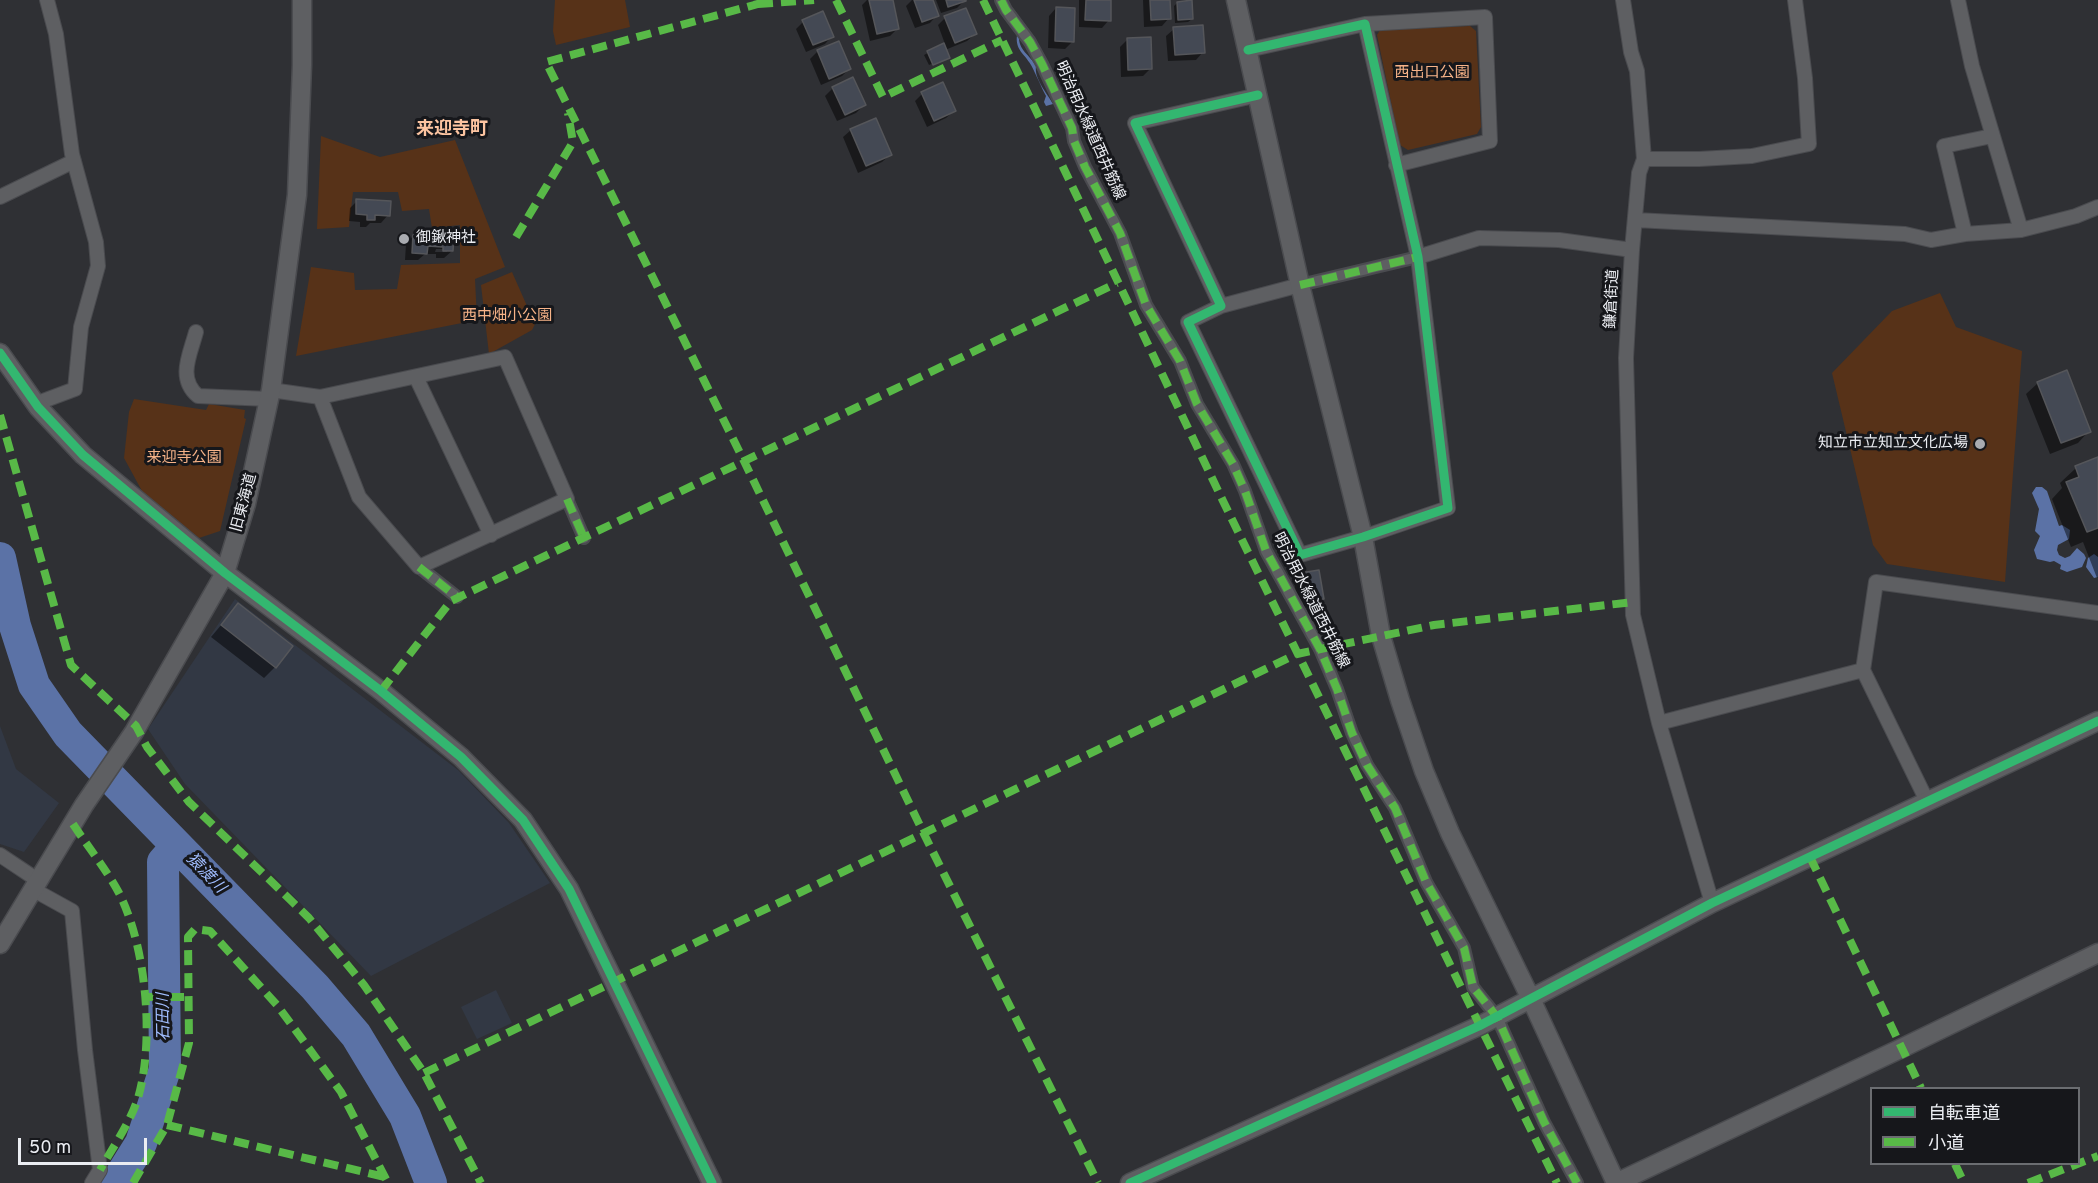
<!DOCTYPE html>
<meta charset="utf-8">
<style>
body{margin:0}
#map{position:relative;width:2098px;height:1183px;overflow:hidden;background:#2f3034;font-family:Overpass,"Noto Sans JP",sans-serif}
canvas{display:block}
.legend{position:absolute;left:1870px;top:1087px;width:210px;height:78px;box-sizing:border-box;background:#16171b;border:2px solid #6b6d71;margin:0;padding:8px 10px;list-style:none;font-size:18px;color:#ebedf2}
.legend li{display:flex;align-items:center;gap:12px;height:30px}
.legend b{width:30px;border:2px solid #6b6d71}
.scale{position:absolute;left:18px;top:1138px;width:129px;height:27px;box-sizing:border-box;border:3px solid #ebedf2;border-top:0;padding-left:8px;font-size:18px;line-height:21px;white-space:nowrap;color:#ebedf2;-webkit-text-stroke:4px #16171b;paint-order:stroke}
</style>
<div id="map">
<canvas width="2098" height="1183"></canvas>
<ul class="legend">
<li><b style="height:8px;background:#33b770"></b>自転車道</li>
<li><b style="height:8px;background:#58b947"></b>小道</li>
</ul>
<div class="scale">50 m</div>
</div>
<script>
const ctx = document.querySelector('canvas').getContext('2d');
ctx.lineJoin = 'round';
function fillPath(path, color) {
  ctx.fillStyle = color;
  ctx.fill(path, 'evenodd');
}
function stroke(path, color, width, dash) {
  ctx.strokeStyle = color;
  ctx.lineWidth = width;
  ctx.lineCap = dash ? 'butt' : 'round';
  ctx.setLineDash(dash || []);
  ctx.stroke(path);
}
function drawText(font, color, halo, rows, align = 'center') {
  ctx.font = font + ' Overpass,"Noto Sans JP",sans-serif';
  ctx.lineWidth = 6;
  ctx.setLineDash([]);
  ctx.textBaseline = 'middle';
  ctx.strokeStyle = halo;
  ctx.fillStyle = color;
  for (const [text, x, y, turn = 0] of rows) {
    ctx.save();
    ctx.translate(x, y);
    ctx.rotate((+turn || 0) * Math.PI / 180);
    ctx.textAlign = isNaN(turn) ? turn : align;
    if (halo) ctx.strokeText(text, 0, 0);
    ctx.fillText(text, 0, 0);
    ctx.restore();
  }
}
const built = new Path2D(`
 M235,599L458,770L509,823L550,883L371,976L185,784L148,729Z
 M0,726L16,769L59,803L24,852L0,844Z
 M496,990L512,1023L477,1039L461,1007Z`);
const green = new Path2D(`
 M555,0H625L630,27L556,45L553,31Z
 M1470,26L1476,31L1481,127L1477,134L1408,150L1400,145L1377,35L1380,30Z
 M321,136L380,157L455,140L505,267L475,279L477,320L296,356L311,267L354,273L355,290L397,289L401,265L460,263V225L432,228L429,209L402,211L398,192H353L349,227L317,229Z
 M512,272L535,324L532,330L489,354L481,285Z
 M1940,293L1956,327L2022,351L2005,582L1887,564L1873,545L1832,373L1892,311Z
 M134,399L206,410L209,404L245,410L244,418L246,419L220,531L199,538L142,491L124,458L129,412Z`);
const water = new Path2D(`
 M1017,35L1019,36C1018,50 1030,55 1036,66C1034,79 1047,93 1053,104L1046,106L1044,102L1046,96C1041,87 1036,74 1031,65C1024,53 1015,50 1017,35Z
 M2036,487H2042L2047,491L2059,526L2062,525L2070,530L2069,539L2058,545L2057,550L2059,555L2065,558L2070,556L2077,548L2084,554L2086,558L2082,567L2067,572L2060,569L2061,565L2054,561L2050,562L2037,559L2034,550L2040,536L2035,531L2039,509L2032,493Z
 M2094,554L2098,557V577L2094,578L2086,567L2088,558Z`);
const shadow = new Path2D(`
 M867,0H891L897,29L890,36L870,41L862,5Z
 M912,0H931L937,15L930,23L915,28L906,6Z
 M936,0H965L957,8L941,13Z
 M1079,0H1110L1109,20L1102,28L1079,27Z
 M1143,0H1169V18L1162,26L1144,27Z
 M1177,3L1192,19L1188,22L1175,23L1174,6Z
 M1056,8L1072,42L1065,49L1048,48L1049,16Z
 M945,18L975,34L967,41L945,50L946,58L929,65L924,55L945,44L938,25Z
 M803,22L832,36L825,44L806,52L796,29Z
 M1174,29L1203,52L1196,60L1168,61L1166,36Z
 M1128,39L1150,69L1143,76L1121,77L1120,47Z
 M818,51L849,69L842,76L821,85L810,59Z
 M833,88L864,105L856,113L837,121L825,96Z
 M922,94L954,111L946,118L927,127L915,101Z
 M851,130L890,155L882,162L858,173L843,137Z
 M357,201L388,215L381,223H370L366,227H360V222L349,221L350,208Z
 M413,236L426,240L440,241L445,237L452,251L444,258H436V254H425L418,260H405L406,244ZM436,249H447V252H435Z
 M2038,383L2089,431L2078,443L2050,454L2026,394Z
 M2098,459V577L2097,578L2083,542L2071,547L2052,499L2062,488L2060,483L2076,468Z
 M1301,574L1323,598L1315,606L1299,609L1294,582Z
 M238,605L275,667L264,678L211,637Z`);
const river = new Path2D(`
 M0,558L15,626L34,685L68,734L315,987L356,1035L405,1116L431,1183
 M116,1183L141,1143L165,1069L163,862L177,846`);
const building = new Path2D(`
 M869,0H893L899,29L877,34Z
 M914,0H933L939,16L922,22Z
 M946,0H966V1L948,7Z
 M1086,0H1111V21L1085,20Z
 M1150,0H1170L1171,19L1151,20Z
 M1192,0L1193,19L1178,20L1177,2Z
 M1056,7L1075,8L1074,42L1055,41Z
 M966,8L977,34L955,43L944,16Z
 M823,11L834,37L813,45L802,20Z
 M1203,25L1205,53L1175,55L1173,27Z
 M1151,37L1152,69L1128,70L1127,38Z
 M839,41L851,69L829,79L817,50Z
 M944,43L950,58L933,65L927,51Z
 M853,77L866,105L845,115L832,87Z
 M943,82L956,111L934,121L921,92Z
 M876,118L892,155L866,166L850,129Z
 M356,199L391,201L390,216L375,215V220H367V215L356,214Z
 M413,235H428L427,239H444V235H454L453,251H443V247L428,246L427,254L412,253Z
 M2067,370L2091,432L2061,443L2037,382Z
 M2098,457V528L2087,532L2066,482L2079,477L2075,466Z
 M1319,570L1324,599L1306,602L1300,573Z
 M238,603L293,646L276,668L221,625Z`);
const pedestrian = new Path2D(`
 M1001,0L1006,10L1030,42L1042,64L1072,128L1074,141L1085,167L1120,233L1146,305L1180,361L1197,404L1233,464L1245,491L1266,551L1320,649L1337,689L1352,733L1367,765L1395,808L1426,882L1464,948L1473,987L1497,1017L1544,1122L1577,1183
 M1300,285L1418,257
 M567,499L584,538
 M419,567L457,597`);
const minor = new Path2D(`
 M1623,0L1631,52L1637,71L1644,159L1639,173L1632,250L1626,358L1633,615L1659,723L1712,903
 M1958,0L1972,66L2021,230
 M1365,24L1485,17L1490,141L1396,165
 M1248,50L1365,24L1418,257L1448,508L1363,537L1300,555L1188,322L1221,306L1135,123L1258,95
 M1644,159H1699L1752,156L1809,144L1805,78L1795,0
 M0,197L74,161
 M1636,220L1905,234L1931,240L1965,234L2021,230L2076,216L2098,207
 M1965,234L1944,146L1992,136
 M1418,257L1479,238L1559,240L1632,250
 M1221,306L1300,285
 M196,332C190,355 177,378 198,396L269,399
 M416,377L491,535
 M271,390L320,397L505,357L567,499L419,567L359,497L320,397
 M35,404L75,389L81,327L98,266L96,242L72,154L56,34L47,0
 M1659,723L1863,670
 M1927,801L1863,670L1876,582L2098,613
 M0,855L39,881
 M34,890L72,911L85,1050L100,1170L92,1183`);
const tertiary = new Path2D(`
 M1236,0L1300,285L1363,537L1381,636L1400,700L1424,771L1450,833L1531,999L1616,1183
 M0,353L38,407L83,455L225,573L381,691L461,757L523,820L569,889L712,1183
 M0,944L84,805L134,732L225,573L246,504L271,390L297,195L302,65V0
 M1130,1183L1479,1026L1712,903L2098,721
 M1616,1183L1902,1048L2098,953`);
const quiet = new Path2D(`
 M757,0L758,4L546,62L744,461L924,834L1098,1183
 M836,0L883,97L1002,40
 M983,0L1223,501L1557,1183
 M1001,0L1006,10L1030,42L1042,64L1072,128L1074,141L1085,167L1120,233L1146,305L1180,361L1197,404L1233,464L1245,491L1266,551L1320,649L1337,689L1352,733L1367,765L1395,808L1426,882L1464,948L1473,987L1497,1017L1544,1122L1577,1183
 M758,4L814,0
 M516,237L573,142L568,113
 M1300,285L1418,257
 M0,415L71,665L136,726L147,747L189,802L309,918L364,985L424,1073L481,1183
 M567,499L584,538
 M419,567L457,597
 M381,691L451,601L1117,283
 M73,824C88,847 106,869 119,893C146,946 155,1040 138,1098C130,1123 113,1147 100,1170
 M1810,857L1921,1088
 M146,997H188
 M424,1073L1297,654L1434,625L1633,602
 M167,1125L385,1177
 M1955,1164L1964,1183
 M133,1183L167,1125L189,1043L188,937L195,929L210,931L277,1005L341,1092L388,1183
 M2028,1183L2098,1156`);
const cycleway = new Path2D(`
 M1248,50L1365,24L1418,257L1448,508L1363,537L1300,555L1188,322L1221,306L1135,123L1258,95
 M0,353L38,407L83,455L225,573L381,691L461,757L523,820L569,889L712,1183
 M1130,1183L1479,1026L1712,903L2098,721`);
const markers = [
 [404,239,6,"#a9abb0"],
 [1980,444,6,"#a9abb0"]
];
const parkNames = [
 ["西出口公園",1432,74],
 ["西中畑小公園",507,317],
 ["来迎寺公園",184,459]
];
const streetNames = [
 ["明治用水緑道西井筋線",1089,131,66],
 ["鎌倉街道",1613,299,-87],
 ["旧東海道",245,503,-75],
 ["明治用水緑道西井筋線",1310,601,63]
];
const poiNames = [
 ["御鍬神社",416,239],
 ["知立市立知立文化広場",1968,444,"right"]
];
const waterNames = [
 ["猿渡川",205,874,46],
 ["石田川",165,1017,-91]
];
const quarterNames = [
 ["来迎寺町",452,130]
];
fillPath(built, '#323844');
fillPath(green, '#573218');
fillPath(water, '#5b72a6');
fillPath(shadow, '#0007');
stroke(river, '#5b72a6', 32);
fillPath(building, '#444954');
stroke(building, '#55565a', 1.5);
stroke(pedestrian, '#4a4b4f', 14);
stroke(minor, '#4a4b4f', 16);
stroke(tertiary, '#4a4b4f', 21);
stroke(pedestrian, '#5e5f62', 10);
stroke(minor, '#5e5f62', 14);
stroke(tertiary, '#5e5f62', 18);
stroke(quiet, '#58b947', 8, [15, 8]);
stroke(cycleway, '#33b770', 9);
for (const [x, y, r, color] of markers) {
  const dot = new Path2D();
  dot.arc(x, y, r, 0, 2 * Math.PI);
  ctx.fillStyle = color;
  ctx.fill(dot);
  stroke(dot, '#16171b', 2);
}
drawText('15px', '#f7b388', '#16171b', parkNames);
drawText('15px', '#ebedf2', '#16171b', streetNames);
drawText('15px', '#ebedf2', '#16171b', poiNames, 'left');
drawText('italic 16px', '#a0bdfe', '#16171b', waterNames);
drawText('bold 18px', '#fcc4a1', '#16171b', quarterNames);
</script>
